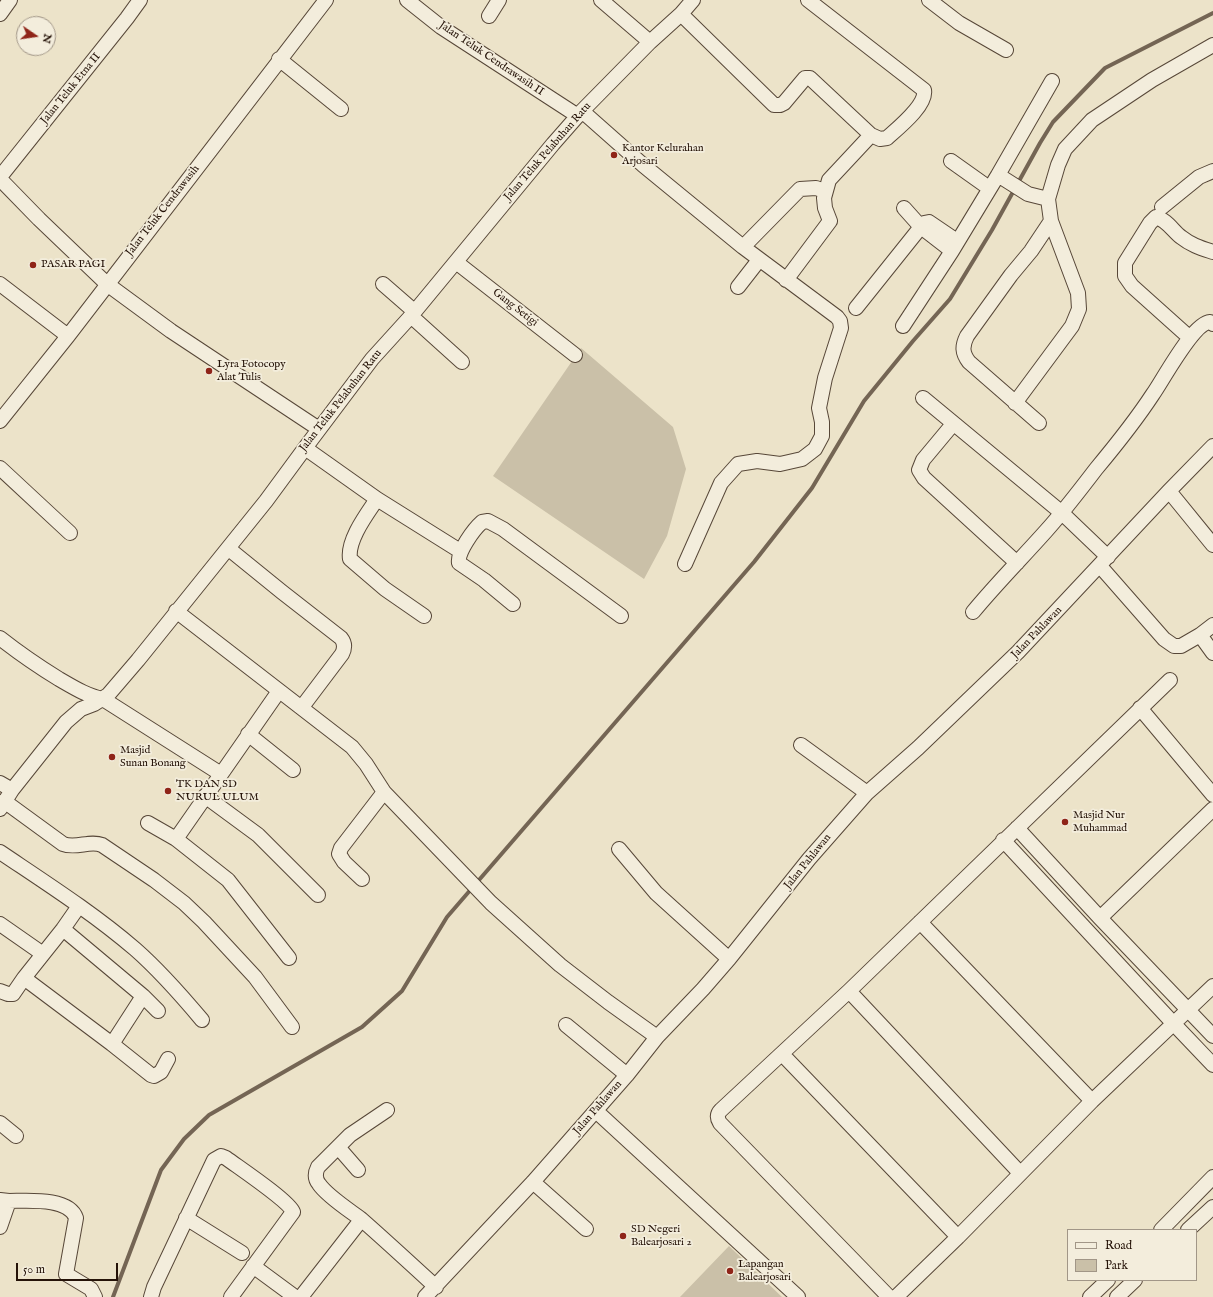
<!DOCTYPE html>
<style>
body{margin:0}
#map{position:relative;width:1213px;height:1297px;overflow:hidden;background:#ece3c9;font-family:"IM FELL English",serif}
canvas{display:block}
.legend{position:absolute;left:1067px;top:1229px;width:130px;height:52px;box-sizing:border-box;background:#f3eddc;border:1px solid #a19687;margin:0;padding:5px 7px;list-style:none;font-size:12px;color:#251308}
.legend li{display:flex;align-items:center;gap:8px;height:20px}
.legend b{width:20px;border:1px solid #a19687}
.north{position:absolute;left:16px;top:16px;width:40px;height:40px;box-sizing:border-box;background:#f3eddc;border:1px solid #a19687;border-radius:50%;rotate:103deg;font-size:11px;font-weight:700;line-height:16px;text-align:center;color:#251308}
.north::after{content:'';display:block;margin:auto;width:14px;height:18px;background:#8f2418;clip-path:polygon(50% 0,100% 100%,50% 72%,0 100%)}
.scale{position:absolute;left:16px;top:1263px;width:102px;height:18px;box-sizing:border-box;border:2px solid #251308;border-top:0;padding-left:5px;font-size:12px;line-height:14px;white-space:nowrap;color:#251308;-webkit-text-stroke:3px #f3eddc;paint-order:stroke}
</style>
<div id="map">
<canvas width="1213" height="1297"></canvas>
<ul class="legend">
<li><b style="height:5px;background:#f3eddc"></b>Road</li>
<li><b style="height:11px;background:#cac0a8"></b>Park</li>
</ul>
<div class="north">N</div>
<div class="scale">50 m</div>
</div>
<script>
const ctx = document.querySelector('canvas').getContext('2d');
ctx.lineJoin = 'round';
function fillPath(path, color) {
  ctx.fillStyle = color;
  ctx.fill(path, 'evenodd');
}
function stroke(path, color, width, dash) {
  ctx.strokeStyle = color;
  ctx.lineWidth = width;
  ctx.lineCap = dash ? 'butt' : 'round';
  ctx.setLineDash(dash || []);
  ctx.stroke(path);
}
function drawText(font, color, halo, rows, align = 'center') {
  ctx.font = font + ' "IM FELL English",serif';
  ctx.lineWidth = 3.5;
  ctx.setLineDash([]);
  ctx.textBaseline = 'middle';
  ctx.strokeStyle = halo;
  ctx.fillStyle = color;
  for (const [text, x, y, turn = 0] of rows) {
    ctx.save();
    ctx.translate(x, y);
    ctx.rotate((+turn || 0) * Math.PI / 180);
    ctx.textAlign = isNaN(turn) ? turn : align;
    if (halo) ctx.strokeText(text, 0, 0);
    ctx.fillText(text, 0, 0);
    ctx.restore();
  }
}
const green = new Path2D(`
 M581,348L673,427L686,469L667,536L644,579L493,476Z
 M729,1246L782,1297H680Z`);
const stream = new Path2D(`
 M113,1297L161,1170L184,1139L209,1115L362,1027L402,991L447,917L754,562L812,488L864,401L913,341L950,299L992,230L1040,143L1053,122L1105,68L1213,13`);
const minor = new Path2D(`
 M407,0L441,27L578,116
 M601,0L650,42
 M929,0L959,23L1006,50
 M0,14L10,0
 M681,14L774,105H780L784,103L805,78H810L871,135L880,139L887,138C898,128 927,105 924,90L808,0
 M489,16L499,0
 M279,59L341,109
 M582,111L643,165L743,247L837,317L840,321L841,328L825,378L819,408L822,422V436L815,449L802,459L780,464L757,461L738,464L721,483L685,564
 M951,161L989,188
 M998,175L1052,81
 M0,177L127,18L140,0
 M0,179L39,219L107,284L171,331L319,429
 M1162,207L1199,177L1213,171
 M904,208L921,227L952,251
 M743,247L800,189L816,188L825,191
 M456,262L575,355
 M786,280L830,221L825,208L824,198L829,180L871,135
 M0,284L68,336
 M383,284L414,311
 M738,287L759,260
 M856,308L924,223L929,222L957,241
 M411,316L462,362
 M903,326L952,251L998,175L1028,194L1048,199
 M1190,338L1132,286L1125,276V263L1150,223L1156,217C1167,220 1173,231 1181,237C1191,245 1201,248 1213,252
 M923,398L1062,513L1108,557
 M1015,403L1072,326L1079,309L1078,293L1051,221L1048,199L1058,165L1065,149L1092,120L1152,80L1213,45
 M0,421L68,336L326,0
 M1039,423L969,362C962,353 962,346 967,336L1011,275L1031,251L1051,221
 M953,424L923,460L919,470L924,478L1017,563
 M305,448L377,499L460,551
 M0,468L70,533
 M1169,491L1213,545
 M377,499C367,514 347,540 350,559L385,589L424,616
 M229,549L282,592L341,638C345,643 345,648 342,654L302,707
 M1100,566L1164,639L1174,646H1181L1200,635L1213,625
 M513,604L484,580L459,563C457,552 474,529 482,522L488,521L503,529L621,616
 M176,611L352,747L366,764L384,792L491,903L560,965L608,1002L657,1037
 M973,612C996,584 1022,558 1046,531C1064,511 1080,490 1096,469C1116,445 1136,420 1153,394C1163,380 1193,323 1210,322L1213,324
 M1200,635L1213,653
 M0,638C19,653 38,666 59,679C73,687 87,696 103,699L221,774
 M1140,708L1213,795
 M248,734L293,770
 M801,745L867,793
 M0,783L12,790
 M205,796L258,835L318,895
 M4,801L63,844C76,849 90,840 102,845L154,880L184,903L204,922L255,977L292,1027
 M0,809L12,790L66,722L81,709L94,704L108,695L138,660L266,501L305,448L372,359L411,316L553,144L582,111L650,42L681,14L693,0
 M148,823L176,839L228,880L289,958
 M1017,828L1100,918L1213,1036
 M176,839L279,691
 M1003,840L1173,1023L1213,1065
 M619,849L656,893L729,959
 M0,852C46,883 93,913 135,949C159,970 181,995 202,1020
 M362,879L344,862L339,854L341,848L384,792
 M1100,918L1213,809
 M920,922L1092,1101
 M0,924L43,954
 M63,929L143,996L112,1044
 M24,978L63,929L79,906
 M0,991L8,994H13L24,978L112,1044L151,1075L154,1076L161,1072L168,1059
 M849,991L1020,1173
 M143,996L158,1011
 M566,1025L627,1075
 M782,1054L958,1237
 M387,1110L350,1135L318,1167C315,1173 315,1179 319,1184C327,1196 349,1210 361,1219C386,1241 411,1264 436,1287
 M596,1111L798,1297
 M0,1123L16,1136
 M338,1147L358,1170
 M533,1182L586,1229
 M9,1201C27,1201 69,1197 76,1218L66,1274L91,1289L95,1297
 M186,1218L242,1253
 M0,1227L9,1201L0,1200
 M1161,1230L1213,1177
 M1188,1230L1213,1207
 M253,1266L295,1297
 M151,1297L154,1287L214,1160L221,1156L226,1158C238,1167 289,1201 293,1212L231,1297
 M301,1297L361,1220
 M425,1297L533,1182L627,1075L657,1037L703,989L729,959L809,859L867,793L918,748L1018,652L1169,491L1213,446
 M889,1297L720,1123C717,1118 717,1114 721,1110L849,991L1170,680
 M896,1297L958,1237L1092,1101L1213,986
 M1090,1297L1108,1280
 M1117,1297L1135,1280`);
const markers = [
 [614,155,4,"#8f2418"],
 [33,265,4,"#8f2418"],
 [209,371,4,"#8f2418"],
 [112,757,4,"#8f2418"],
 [168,791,4,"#8f2418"],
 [1065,822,4,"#8f2418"],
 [623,1236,4,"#8f2418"],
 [730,1271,4,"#8f2418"]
];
const streetNames = [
 ["Jalan Teluk Cendrawasih II",491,59,34],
 ["Jalan Teluk Etna II",71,89,-51],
 ["Jalan Teluk Pelabuhan Ratu",548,152,-49],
 ["Jalan Teluk Cendrawasih",163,211,-52],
 ["Gang Setigi",515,308,38],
 ["Jalan Teluk Pelabuhan Ratu",341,401,-52],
 ["Jalan Pahlawan",1037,633,-46],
 ["Jalan Pahlawan",808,862,-51],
 ["Jalan Pahlawan",598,1108,-49]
];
const poiNames = [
 ["Kantor Kelurahan",622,149],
 ["Arjosari",622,162],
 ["PASAR PAGI",41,265],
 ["Lyra Fotocopy",217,365],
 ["Alat Tulis",217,378],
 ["Masjid",120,751],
 ["Sunan Bonang",120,764],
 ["TK DAN SD",176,785],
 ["NURUL ULUM",176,798],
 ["Masjid Nur",1073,816],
 ["Muhammad",1073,829],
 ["SD Negeri",631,1230],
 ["Balearjosari 2",631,1243],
 ["Lapangan",738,1265],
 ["Balearjosari",738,1278]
];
fillPath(green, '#cac0a8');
stroke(stream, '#746554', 4);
stroke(minor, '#574738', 16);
stroke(minor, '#f3eddc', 14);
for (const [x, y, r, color] of markers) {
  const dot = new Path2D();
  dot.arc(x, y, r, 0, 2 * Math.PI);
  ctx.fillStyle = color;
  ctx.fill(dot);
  stroke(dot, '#f3eddc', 1.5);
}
drawText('11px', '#251308', '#f3eddc', streetNames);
drawText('11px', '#251308', '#f3eddc', poiNames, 'left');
</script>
